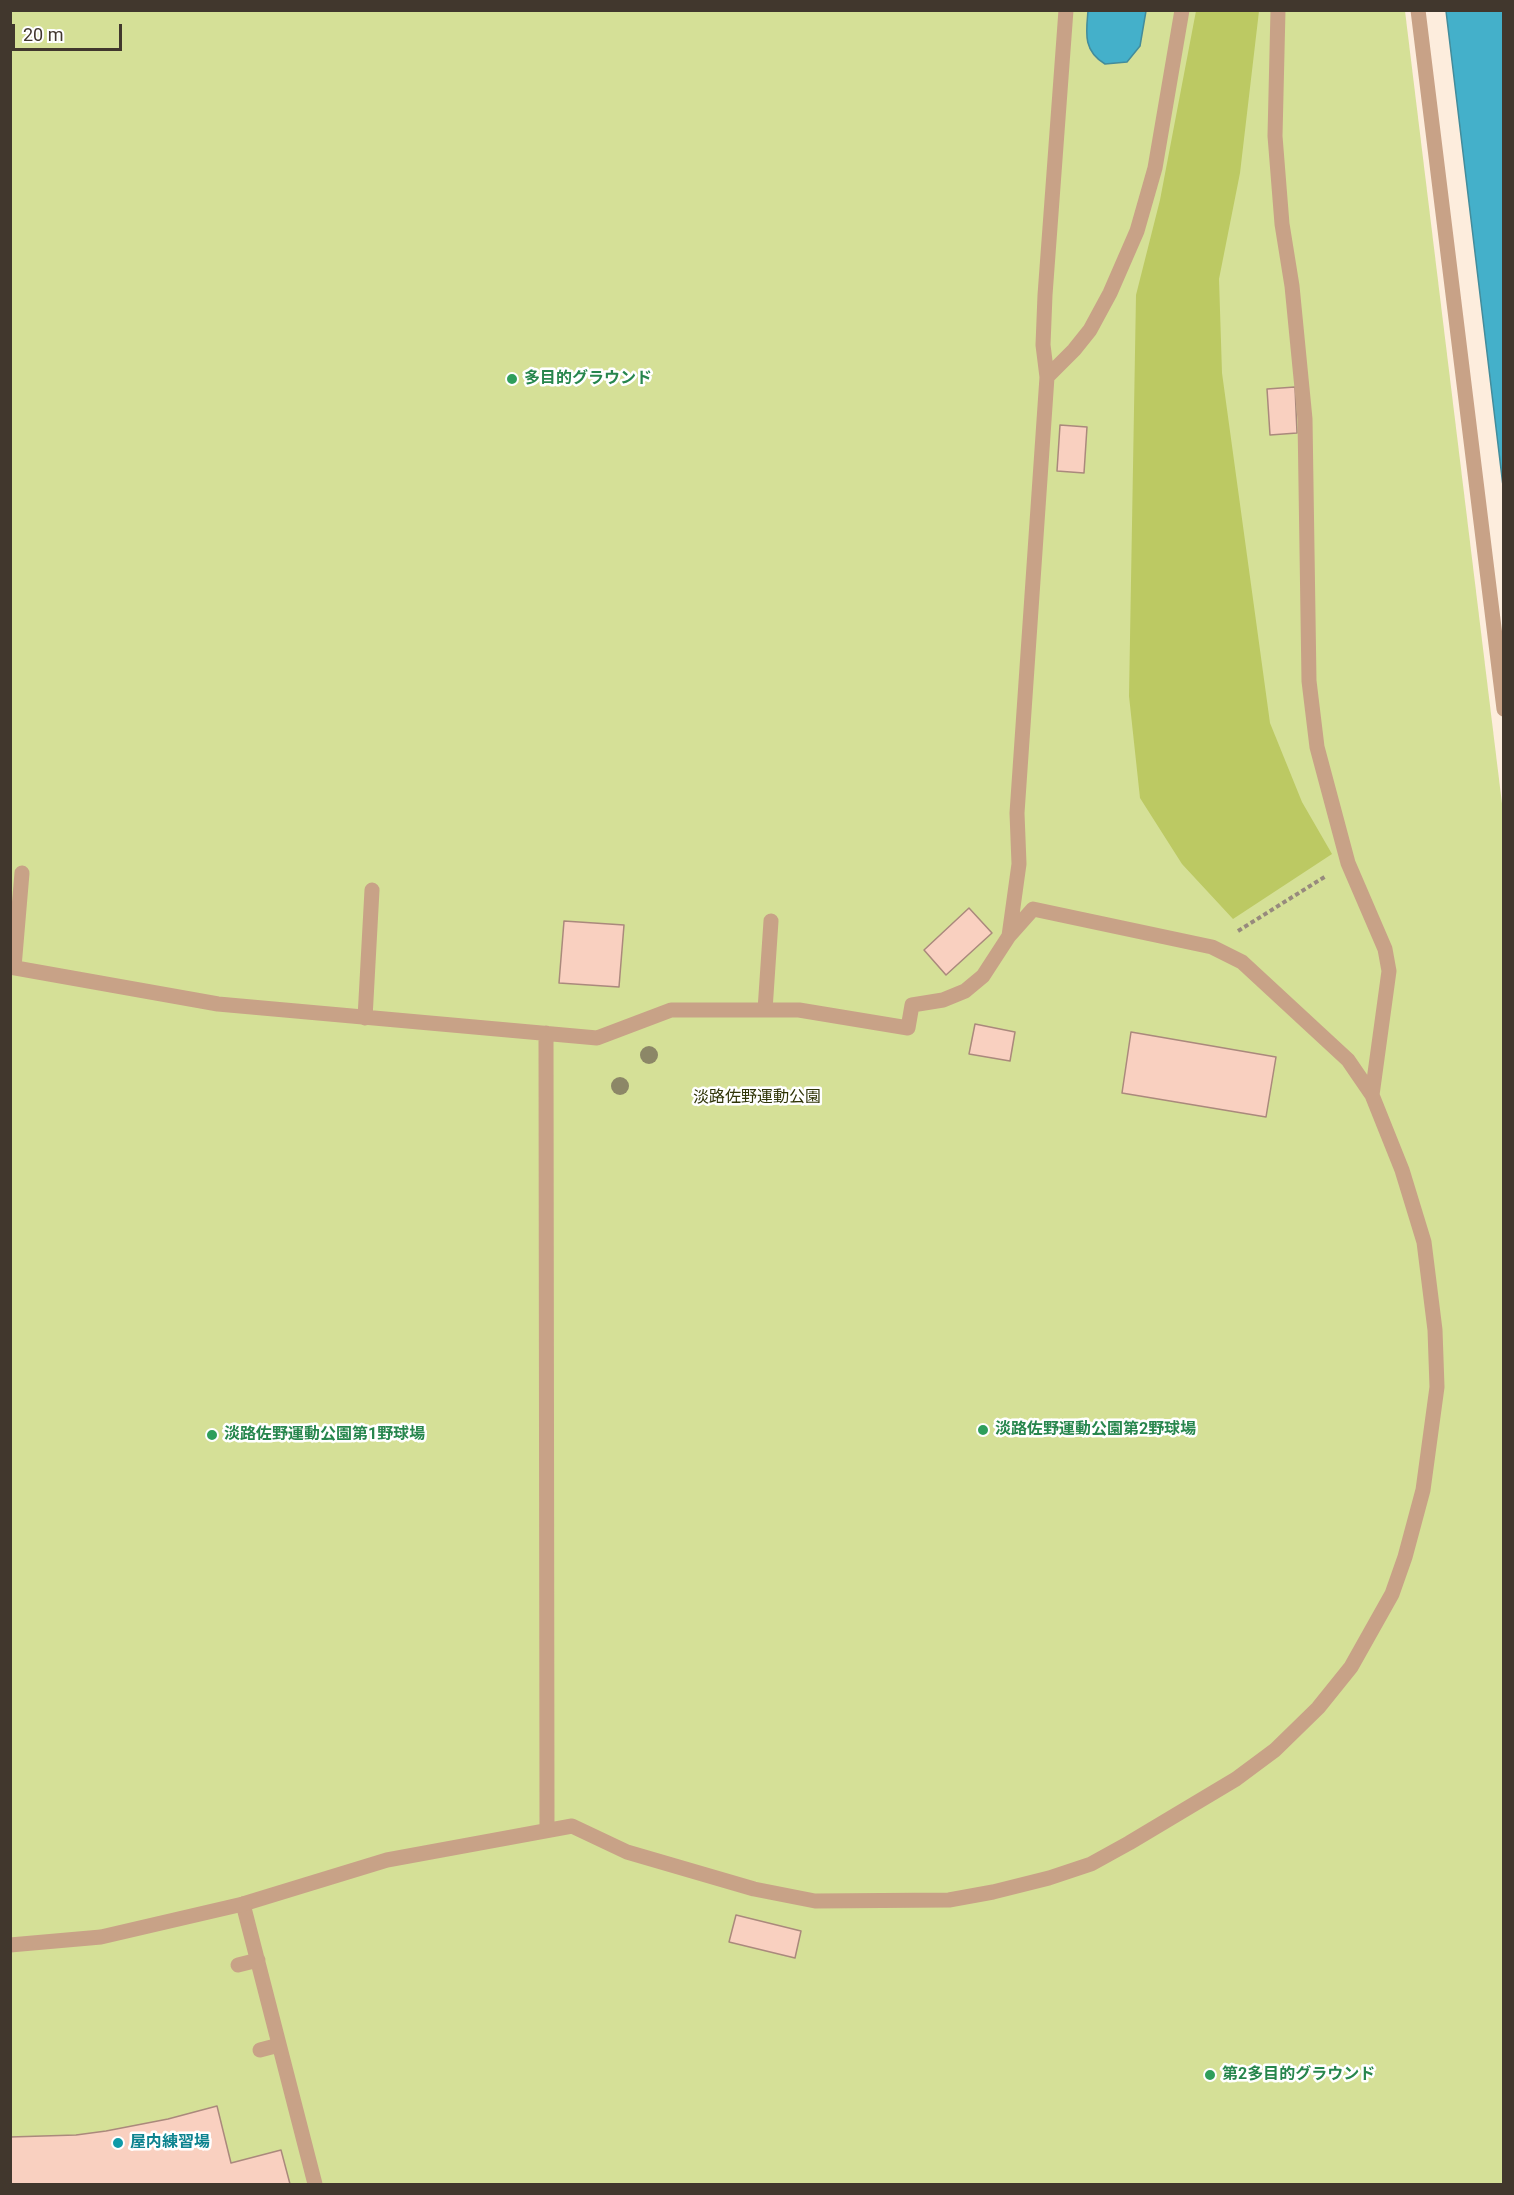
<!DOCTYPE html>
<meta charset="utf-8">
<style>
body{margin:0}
#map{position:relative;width:1514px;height:2195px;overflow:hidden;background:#fdeddd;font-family:Roboto,sans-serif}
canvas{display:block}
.frame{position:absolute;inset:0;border:12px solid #41372d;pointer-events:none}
.scale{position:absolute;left:12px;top:24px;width:110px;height:27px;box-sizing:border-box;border:3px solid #41372d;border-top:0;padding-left:8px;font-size:18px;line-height:21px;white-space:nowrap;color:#41372d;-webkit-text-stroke:4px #fff;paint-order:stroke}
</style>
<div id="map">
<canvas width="1514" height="2195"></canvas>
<div class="frame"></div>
<div class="scale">20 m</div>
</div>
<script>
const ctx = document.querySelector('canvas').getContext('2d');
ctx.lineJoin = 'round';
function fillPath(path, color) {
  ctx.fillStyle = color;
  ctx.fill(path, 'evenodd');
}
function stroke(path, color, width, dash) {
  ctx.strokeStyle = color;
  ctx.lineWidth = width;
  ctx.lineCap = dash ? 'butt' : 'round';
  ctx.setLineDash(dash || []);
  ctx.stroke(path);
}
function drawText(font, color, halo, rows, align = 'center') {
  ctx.font = font + ' Roboto,"Noto Sans JP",sans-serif';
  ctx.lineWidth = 5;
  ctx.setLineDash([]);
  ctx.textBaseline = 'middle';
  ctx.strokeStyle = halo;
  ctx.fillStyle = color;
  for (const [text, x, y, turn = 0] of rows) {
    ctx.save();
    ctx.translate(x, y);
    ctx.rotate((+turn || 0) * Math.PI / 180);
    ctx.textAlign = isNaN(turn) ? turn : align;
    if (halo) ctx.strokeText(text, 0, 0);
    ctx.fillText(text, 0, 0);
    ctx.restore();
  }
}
const green = new Path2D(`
 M10,11H1405L1504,820L1503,2184H11Z`);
const forest = new Path2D(`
 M1196,11H1259L1240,173L1219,279L1222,373L1270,723L1302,802L1332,854L1233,919L1182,864L1140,798L1129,696L1136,295L1160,200Z`);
const water = new Path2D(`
 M1088,11H1146L1140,46L1127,62L1105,64C1083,51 1086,33 1088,11Z
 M1446,11H1503V486Z`);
const building = new Path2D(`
 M1295,387L1297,433L1270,435L1267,389Z
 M1060,425L1087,427L1084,473L1057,471Z
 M969,908L992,933L946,975L924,950Z
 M564,921L624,925L619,987L559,983Z
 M975,1024L1015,1032L1010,1061L969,1054Z
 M1131,1032L1276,1057L1266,1117L1122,1093Z
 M736,1915L801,1931L795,1958L729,1942Z
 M217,2106L231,2163L281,2150L290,2184H10V2137L76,2135L106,2131L168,2119Z`);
const path = new Path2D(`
 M1238,931L1326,876`);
const lane = new Path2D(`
 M1418,10L1504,709
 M243,1904L315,2184
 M238,1965L258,1960
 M260,2050L279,2045`);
const street = new Path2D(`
 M1278,10L1275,136L1282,224L1292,286L1305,419L1309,681L1317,747L1348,863L1385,949L1389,971L1372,1095
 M1047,377L1043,345L1045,295L1066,10
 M1009,936L1019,864L1017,813L1047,377L1074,350L1090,330L1110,293L1137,231L1155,168L1182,10
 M10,967L218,1004L597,1038L671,1010H799L908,1028L912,1005L943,1000L965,991L983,976L1009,936L1033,909L1212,947L1242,962L1348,1060L1372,1095L1402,1170L1424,1242L1435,1330L1437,1387L1423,1490L1405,1557L1392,1594L1351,1667L1318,1708L1275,1750L1236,1779L1129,1843L1091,1864L1049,1878L993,1892L949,1900L815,1901L754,1889L627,1852L572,1826L387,1860L243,1904L101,1937L10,1945
 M14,967L22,873
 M765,1010L771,921
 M365,1018L372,890
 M546,1033L547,1830`);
const trees = [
 [649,1055],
 [620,1086]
];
const markers = [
 [512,379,6,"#2e9e5b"],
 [983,1430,6,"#2e9e5b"],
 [212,1435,6,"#2e9e5b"],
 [1210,2075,6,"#2e9e5b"],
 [118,2143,6,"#0f9aa8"]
];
const leisureNames = [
 ["多目的グラウンド",524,379],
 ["淡路佐野運動公園第2野球場",995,1430],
 ["淡路佐野運動公園第1野球場",224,1435],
 ["第2多目的グラウンド",1222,2075]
];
const parkNames = [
 ["淡路佐野運動公園",757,1098]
];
const cultureNames = [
 ["屋内練習場",130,2143]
];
fillPath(green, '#d5e097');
fillPath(forest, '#bcc963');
fillPath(water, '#44b0ca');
stroke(water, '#438c9b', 1.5);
fillPath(building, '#f9d0c0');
stroke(building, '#aa897c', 1.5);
stroke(path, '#978a7d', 4, [4.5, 3]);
stroke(lane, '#c8a287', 15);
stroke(street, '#c8a287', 15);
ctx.fillStyle = '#8c8767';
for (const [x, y] of trees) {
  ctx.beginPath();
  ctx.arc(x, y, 9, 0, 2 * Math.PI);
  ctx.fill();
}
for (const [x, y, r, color] of markers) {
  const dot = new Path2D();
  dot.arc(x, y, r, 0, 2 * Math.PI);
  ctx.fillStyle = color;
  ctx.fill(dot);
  stroke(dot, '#fff', 2);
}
drawText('bold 16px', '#27864d', '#fff', leisureNames, 'left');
drawText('16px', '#2f3407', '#fff', parkNames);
drawText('bold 16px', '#0d838f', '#fff', cultureNames, 'left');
</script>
